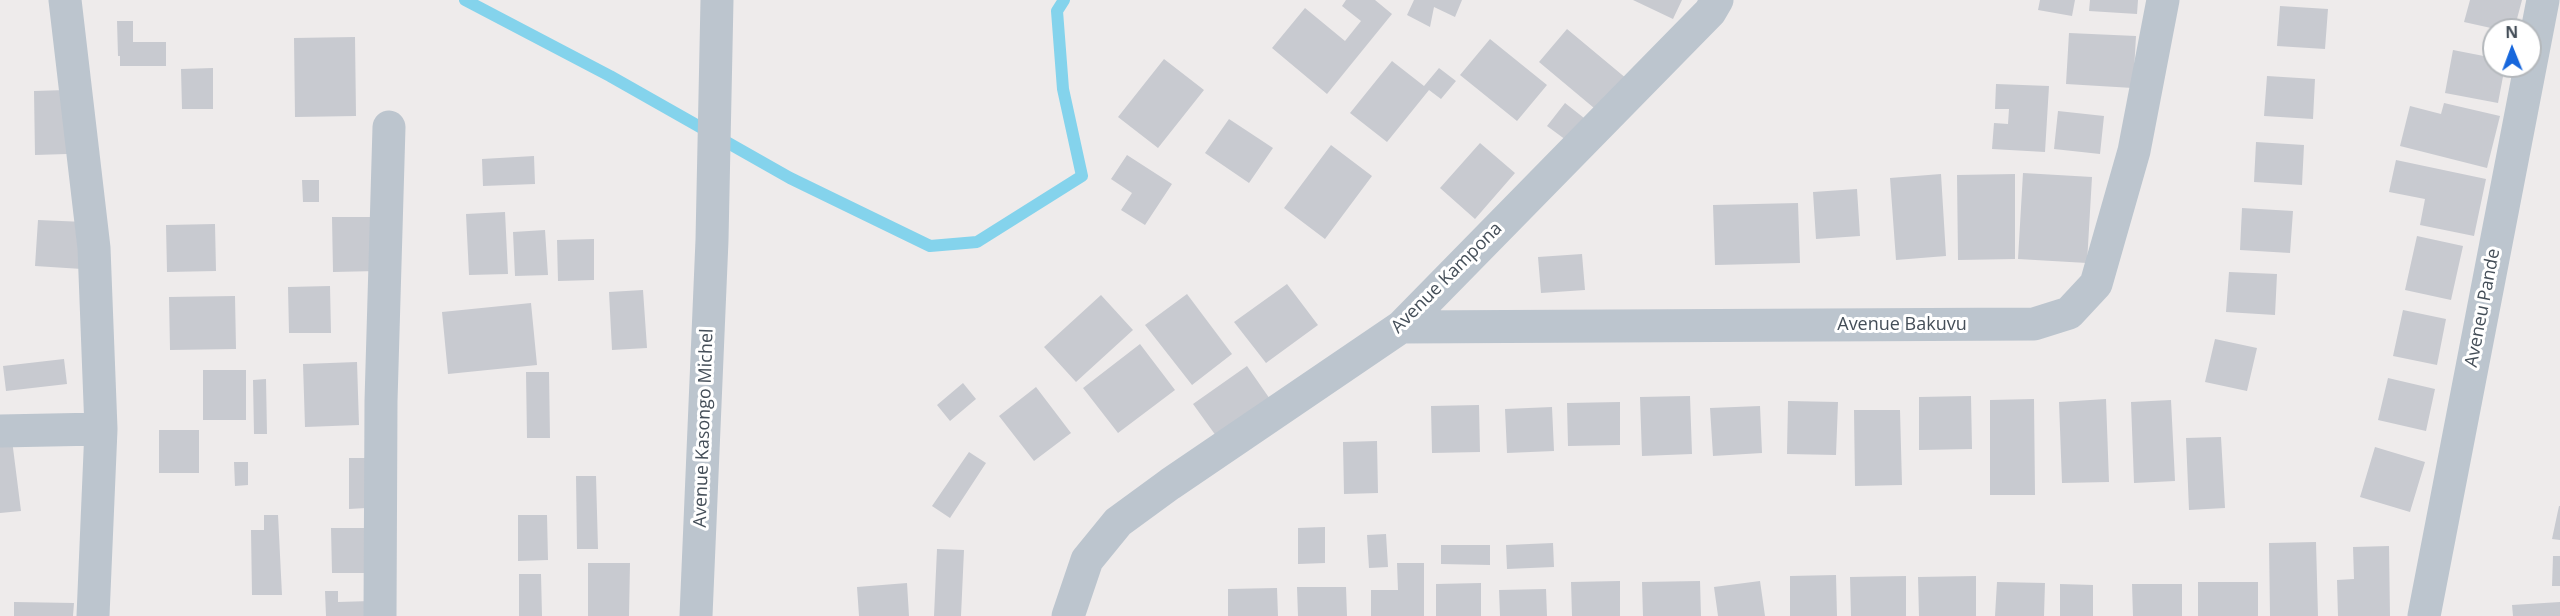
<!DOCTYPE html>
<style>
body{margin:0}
#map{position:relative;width:2560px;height:616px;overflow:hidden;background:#eeebeb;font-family:"Open Sans",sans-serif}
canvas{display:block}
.north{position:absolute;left:2482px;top:18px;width:60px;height:60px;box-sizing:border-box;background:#fff;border:2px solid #b4b8bc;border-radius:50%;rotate:359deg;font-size:16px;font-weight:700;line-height:24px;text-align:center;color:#444e58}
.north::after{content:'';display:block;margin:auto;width:21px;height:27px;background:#1767dc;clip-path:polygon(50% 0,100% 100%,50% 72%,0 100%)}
</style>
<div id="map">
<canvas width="2560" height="616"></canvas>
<div class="north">N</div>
</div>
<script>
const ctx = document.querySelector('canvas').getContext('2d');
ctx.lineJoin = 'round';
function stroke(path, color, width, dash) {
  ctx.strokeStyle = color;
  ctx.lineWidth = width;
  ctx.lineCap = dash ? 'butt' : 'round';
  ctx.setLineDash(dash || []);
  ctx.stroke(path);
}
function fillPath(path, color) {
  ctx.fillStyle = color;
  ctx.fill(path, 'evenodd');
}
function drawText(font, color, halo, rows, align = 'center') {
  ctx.font = font + ' "Open Sans",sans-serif';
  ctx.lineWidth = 6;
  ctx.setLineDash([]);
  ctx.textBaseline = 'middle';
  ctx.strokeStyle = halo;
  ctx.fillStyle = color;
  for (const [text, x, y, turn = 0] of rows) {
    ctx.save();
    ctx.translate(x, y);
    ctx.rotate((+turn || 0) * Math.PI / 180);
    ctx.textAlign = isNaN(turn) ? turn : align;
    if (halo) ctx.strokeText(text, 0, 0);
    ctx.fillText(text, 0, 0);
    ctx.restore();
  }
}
const stream = new Path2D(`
 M465,0L610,76L790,178L930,246L977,242L1082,176L1063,89L1057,11L1064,0`);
const building = new Path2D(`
 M1346,0H1375L1392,14L1327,94L1272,48L1305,8L1345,41L1361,21L1342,6Z
 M1414,0H1462L1455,17L1434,7L1430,27L1407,15Z
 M1633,0H1682L1673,19Z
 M2040,0H2075L2072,16L2038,10Z
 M2090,0H2138L2137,14L2089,11Z
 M2470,0H2522L2514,30H2500L2464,22Z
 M2280,6L2328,9L2325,49L2277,46Z
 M117,21H133V42H166V66H120V56H118Z
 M1567,29L1627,79L1600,113L1539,62Z
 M2069,33L2136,36L2133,88L2066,84Z
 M355,37L356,116L295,117L294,38Z
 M1490,39L1547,85L1517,121L1460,75Z
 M2453,50L2494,58V66H2505L2498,103L2445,93Z
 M1164,59L1204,90L1158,148L1118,117Z
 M1392,61L1424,86L1439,68L1456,81L1441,99L1429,90L1387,142L1350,113Z
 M213,68V109H182L181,69Z
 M2267,76L2315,79L2313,119L2264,116Z
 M1996,84L2049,86L2045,152L1992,149L1994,123L2008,124L2009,109H1995Z
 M66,90L67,154L35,155L34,91Z
 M1565,103L1584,118L1566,140L1547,126Z
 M2444,103L2500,116L2487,168L2400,146L2410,106L2441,114Z
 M2058,111L2104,116L2100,154L2054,149Z
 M1229,119L1273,148L1249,183L1205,153Z
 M2256,142L2304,145L2302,185L2254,182Z
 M1480,143L1515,173L1475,219L1440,188Z
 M1331,145L1372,176L1325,239L1284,208Z
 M1127,155L1172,184L1145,225L1121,210L1132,193L1111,179Z
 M534,156L535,184L483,186L482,159Z
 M2396,160L2486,179L2474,236L2420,225L2425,199L2389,192Z
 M2023,173L2092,177L2087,263L2018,259Z
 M1941,174L1946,256L1896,260L1890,178Z
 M2015,174V259L1958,260L1957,175Z
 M302,180H319V202H303Z
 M1857,189L1860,236L1816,239L1813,192Z
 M1798,203L1800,263L1715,265L1713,205Z
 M2242,208L2293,211L2290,253L2240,250Z
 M505,212L508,274L469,275L466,214Z
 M332,217H376L377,271L333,272Z
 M38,220L85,222L82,269L35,266Z
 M215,224L216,271L167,272L166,225Z
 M545,230L548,275L515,276L513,232Z
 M2417,236L2463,246L2451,300L2405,290Z
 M594,239V280L558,281L557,240Z
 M1582,254L1585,290L1541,293L1538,257Z
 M2229,272L2277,274L2275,315L2226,312Z
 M1287,284L1318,325L1266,363L1234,322Z
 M330,286L331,333H289L288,287Z
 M643,290L647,348L612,350L609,292Z
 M1187,294L1232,354L1192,385L1145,325Z
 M1101,295L1133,330L1076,382L1044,347Z
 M235,296L236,349L170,350L169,297Z
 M531,303L537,365L448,374L442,312Z
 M2403,310L2446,319L2437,365L2393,356Z
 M2215,339L2257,348L2247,391L2205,382Z
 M1140,344L1175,390L1118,433L1083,388Z
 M64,359L67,384L6,391L3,366Z
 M357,362L359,425L305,427L303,364Z
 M1247,366L1272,402L1219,440L1193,404Z
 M203,370H246V420H203Z
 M526,372H549L550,438H527Z
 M2388,378L2435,389L2426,431L2378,420Z
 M266,379L267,434H254L253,380Z
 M963,383L976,399L950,421L937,405Z
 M1036,387L1071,433L1034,461L999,416Z
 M1690,396L1692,454L1642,456L1640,397Z
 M1971,396L1972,449L1919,450V397Z
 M2034,399L2035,495H1990V400Z
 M2106,399L2109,482L2062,483L2059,402Z
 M2171,400L2175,481L2134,483L2131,402Z
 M1788,401L1838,402L1836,455L1787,454Z
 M1620,402V445L1568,446L1567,403Z
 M1479,405L1480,452L1432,453L1431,406Z
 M1760,406L1762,453L1713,456L1710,408Z
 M1552,407L1554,451L1507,453L1505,409Z
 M1854,410H1900L1902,485L1855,486Z
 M159,430H199V473H159Z
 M2221,437L2225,508L2189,510L2186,438Z
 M12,440L21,511L0,513V441Z
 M1377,441L1378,493L1344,494L1343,442Z
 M2375,447L2425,462L2410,512L2360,497Z
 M969,452L986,463L950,518L932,506Z
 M349,458H365L366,508L349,509Z
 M234,462H248V485L235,486Z
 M576,476H596L598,549H577Z
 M2559,506H2560V540L2552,539Z
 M264,515H278L282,595H252L251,530H264Z
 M518,515H547L548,560L518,561Z
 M1325,527V563L1298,564V528Z
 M331,528H373L374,573H332Z
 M1386,534L1388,567L1369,568L1367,535Z
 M2316,542L2318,616H2270L2269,543Z
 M1553,543L1554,567L1507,569L1506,545Z
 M1441,545H1490V565L1441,564Z
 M2389,546L2390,616H2338L2337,580L2354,579L2353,547Z
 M937,549L964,550L961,616H934Z
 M2553,556H2560V586H2552Z
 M588,563H630L629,616H588Z
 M1397,563H1424V616H1371V590H1398Z
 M519,574H541L542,616H519Z
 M1836,575L1837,616H1790V576Z
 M1906,576V616H1851L1850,577Z
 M1976,576V616H1919L1918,577Z
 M1620,581V616H1572L1571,582Z
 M1700,581L1701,616H1643L1642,582Z
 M1760,581L1765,616H1718L1714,587Z
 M1997,582L2045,583L2044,616H1995Z
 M2198,582H2258V616H2198Z
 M907,583L909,616H859L857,587Z
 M1481,583V616H1436V584Z
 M2060,584L2093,585V616H2060Z
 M2132,584H2182V616H2133Z
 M1297,587H1346L1347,616H1298Z
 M1277,588L1278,616H1228V589Z
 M1546,589L1547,616H1500L1499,590Z
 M325,591H338V602L371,601V616H326Z
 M14,602L74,603L73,616H14Z
 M2560,602V616H2513L2512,605Z`);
const minor = new Path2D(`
 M65,0L94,248L101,429L93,616
 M1401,327L2034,324L2069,313L2096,284L2134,151L2163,0
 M0,431L101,429
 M380,616L381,401L389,127
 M696,616L712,240L717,0
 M1068,616L1087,560L1118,522L1170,484L1401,327L1710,12L1717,0
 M2424,616L2543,0`);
const streetNames = [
 ["Avenue Kampona",1447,278,-45],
 ["Aveneu Pande",2483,308,-79],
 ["Avenue Bakuvu",1902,325],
 ["Avenue Kasongo Michel",704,428,-88]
];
stroke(stream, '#84d3ec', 12);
fillPath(building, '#c8cad0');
stroke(minor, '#bcc5ce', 33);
drawText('18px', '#444e58', '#fff', streetNames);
</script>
